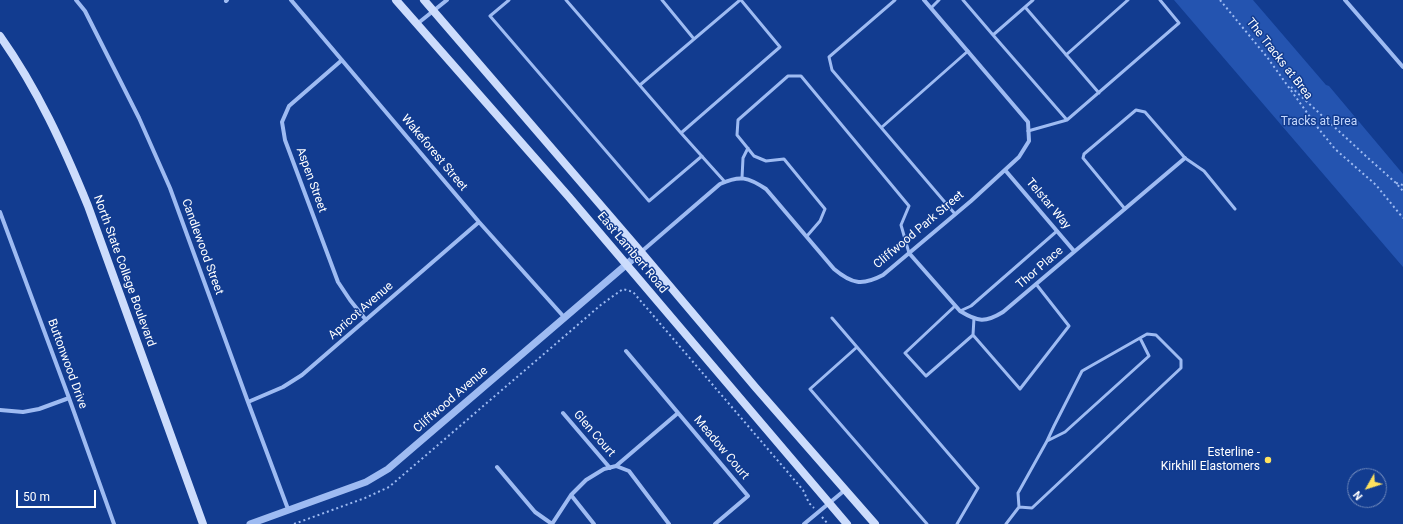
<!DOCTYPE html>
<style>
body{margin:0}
#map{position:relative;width:1403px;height:524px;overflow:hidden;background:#123c90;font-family:Roboto,sans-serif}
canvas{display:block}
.north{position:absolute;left:1347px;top:468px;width:40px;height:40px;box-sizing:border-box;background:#123c90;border:1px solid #718abc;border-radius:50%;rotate:231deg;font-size:11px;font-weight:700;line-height:16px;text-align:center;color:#fff}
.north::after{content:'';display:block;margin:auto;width:14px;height:18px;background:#ffe25e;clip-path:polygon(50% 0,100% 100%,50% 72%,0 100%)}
.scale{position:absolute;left:16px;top:490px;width:80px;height:18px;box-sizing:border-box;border:2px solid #fff;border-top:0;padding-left:5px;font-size:12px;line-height:14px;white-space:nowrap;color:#fff;-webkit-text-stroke:3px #123c90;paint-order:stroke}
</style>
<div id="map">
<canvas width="1403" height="524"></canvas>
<div class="north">N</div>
<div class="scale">50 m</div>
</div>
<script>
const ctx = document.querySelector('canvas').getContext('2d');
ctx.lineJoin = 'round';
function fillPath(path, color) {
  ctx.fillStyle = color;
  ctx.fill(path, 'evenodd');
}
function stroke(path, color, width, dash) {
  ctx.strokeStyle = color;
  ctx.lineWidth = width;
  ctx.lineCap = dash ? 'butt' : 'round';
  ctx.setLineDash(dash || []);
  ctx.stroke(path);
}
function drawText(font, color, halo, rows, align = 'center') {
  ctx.font = font + ' Roboto,sans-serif';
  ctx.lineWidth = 3;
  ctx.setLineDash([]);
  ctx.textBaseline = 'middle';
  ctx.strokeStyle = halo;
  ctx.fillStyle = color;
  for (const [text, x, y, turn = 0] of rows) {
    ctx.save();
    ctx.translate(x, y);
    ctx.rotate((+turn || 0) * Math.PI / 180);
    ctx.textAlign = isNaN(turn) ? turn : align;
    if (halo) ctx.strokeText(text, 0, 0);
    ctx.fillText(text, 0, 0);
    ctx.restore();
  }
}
const green = new Path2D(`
 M1174,0H1253L1326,85L1329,86L1403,174V267Z`);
const path = new Path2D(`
 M1220,0L1267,57L1318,128L1335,149L1376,185L1403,218
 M1291,87L1368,158L1396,183L1403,191
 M1396,183L1403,185
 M822,517L828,524
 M294,524L365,498L389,487L602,304L623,289L633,292L803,490L809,503L814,508`);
const service = new Path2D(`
 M509,0L490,16L649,201L702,156
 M566,0L681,133
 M662,0L694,39
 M895,0L829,57L832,70L955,214
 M963,0L993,35
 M1033,0L993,35L1067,120
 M1025,7L1099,93
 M931,8L939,0
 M1066,55L1128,0
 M640,85L740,0
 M882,127L968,51
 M1028,131L1067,120L1179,23L1160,0
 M742,178L743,158L748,148
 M725,182L681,133L780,47L741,0
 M1125,209L1083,158L1084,154L1136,110L1145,112L1185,158L1204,171L1235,209
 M807,236L820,221L825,209L784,159L766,161L754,156L737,135L738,120L788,76H801L909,206L901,225L909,253
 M955,306L905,353L926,376L973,335L974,318
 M960,311L971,306L1057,231
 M832,318L978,488L957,524
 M973,335L1020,389L1069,326L1036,284
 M857,347L810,389L927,524
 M1019,507L1032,508L1181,368V360L1156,335L1147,334L1082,371L1054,426L1047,441
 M1006,524L1019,507L1018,493L1047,441L1065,432L1149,356L1140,338`);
const minor = new Path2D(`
 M76,0L85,11L139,118L170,188L248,402L288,509
 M291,0L479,222L564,317
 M1345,0L1403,67
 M226,1L227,0
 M417,24L447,0
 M342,60L289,106L282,122L285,140L338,282L350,300L366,320
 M1005,170L1074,251
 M0,212L69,398L114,524
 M641,252L720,184C740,175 748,177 766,189L834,269C852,284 862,286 883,275L971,201L1019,157L1029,141L1028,122L924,0
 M909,253L960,311C978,322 985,323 1003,312L1185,158
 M626,351L748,496L715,524
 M248,402L283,387L302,375L479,222
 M0,410L23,412L39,409L69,398
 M563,413L610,468
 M616,466L678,413
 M497,467L535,512L552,524
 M571,495L594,524
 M552,524L571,495L586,480L604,469L616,466L629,471L669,524
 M804,524L845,490`);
const tertiary = new Path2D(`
 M250,524L366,482L388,469L641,252`);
const secondary = new Path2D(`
 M396,0L569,197L847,524
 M424,0L641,252L756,388L875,524
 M0,36C37,88 64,147 88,206L203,524`);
const markers = [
 [1268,460,4,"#ffe25e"]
];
const streetNames = [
 ["The Tracks at Brea",1279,59,52],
 ["Wakeforest Street",434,153,50],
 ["Aspen Street",311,180,70],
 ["Telstar Way",1048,204,50],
 ["Cliffwood Park Street",919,230,-40],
 ["Candlewood Street",202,247,70],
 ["East Lambert Road",632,253,50],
 ["Thor Place",1040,268,-41],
 ["North State College Boulevard",124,271,70],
 ["Apricot Avenue",361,311,-41],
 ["Buttonwood Drive",67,364,70],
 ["Cliffwood Avenue",451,400,-41],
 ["Glen Court",594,434,49],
 ["Meadow Court",721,448,50]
];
const parkNames = [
 ["Tracks at Brea",1319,122]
];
const poiNames = [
 ["Esterline -",1260,453],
 ["Kirkhill Elastomers",1260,467]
];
fillPath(green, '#2454b0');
stroke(path, '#9ebbf2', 2, [2, 3]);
stroke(service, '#9ebbf2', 3);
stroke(minor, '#9ebbf2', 4);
stroke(tertiary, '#9ebbf2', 7);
stroke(secondary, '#ccdcfc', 8);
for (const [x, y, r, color] of markers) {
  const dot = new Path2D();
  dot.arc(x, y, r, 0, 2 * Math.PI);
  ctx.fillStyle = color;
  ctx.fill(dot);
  stroke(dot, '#123c90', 1.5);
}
drawText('12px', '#fff', '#123c90', streetNames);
drawText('12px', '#c5d8fd', '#123c90', parkNames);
drawText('12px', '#fff', '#123c90', poiNames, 'right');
</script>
